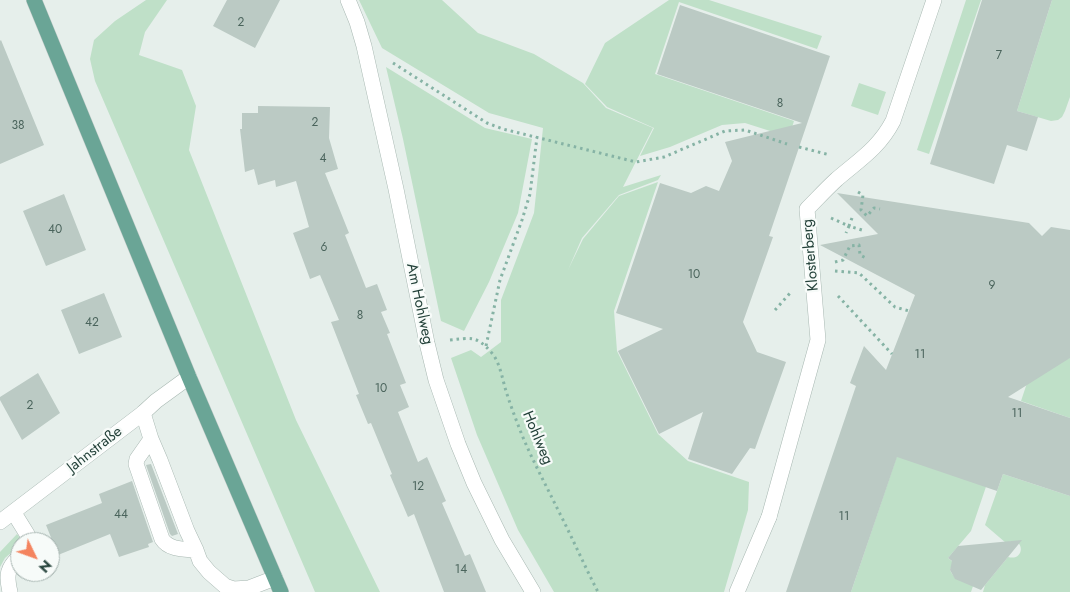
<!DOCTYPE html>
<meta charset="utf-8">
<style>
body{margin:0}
#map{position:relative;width:1070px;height:592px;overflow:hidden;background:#e6efeb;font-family:Jost,sans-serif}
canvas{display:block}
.north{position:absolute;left:10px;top:532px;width:50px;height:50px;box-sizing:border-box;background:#f7fbf9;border:1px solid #a3b1ad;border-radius:50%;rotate:132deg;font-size:14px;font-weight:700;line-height:20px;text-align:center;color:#24423a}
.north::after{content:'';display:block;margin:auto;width:18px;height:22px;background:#f4845f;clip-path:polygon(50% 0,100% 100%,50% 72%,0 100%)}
</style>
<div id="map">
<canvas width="1070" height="592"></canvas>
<div class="north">N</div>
</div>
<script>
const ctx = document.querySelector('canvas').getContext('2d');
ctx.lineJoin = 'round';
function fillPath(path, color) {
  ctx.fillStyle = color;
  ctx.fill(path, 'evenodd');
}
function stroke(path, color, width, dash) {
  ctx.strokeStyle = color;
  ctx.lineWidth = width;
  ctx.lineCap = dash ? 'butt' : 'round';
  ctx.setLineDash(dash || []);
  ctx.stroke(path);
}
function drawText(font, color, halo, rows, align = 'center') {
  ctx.font = font + ' Jost,sans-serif';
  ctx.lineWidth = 4.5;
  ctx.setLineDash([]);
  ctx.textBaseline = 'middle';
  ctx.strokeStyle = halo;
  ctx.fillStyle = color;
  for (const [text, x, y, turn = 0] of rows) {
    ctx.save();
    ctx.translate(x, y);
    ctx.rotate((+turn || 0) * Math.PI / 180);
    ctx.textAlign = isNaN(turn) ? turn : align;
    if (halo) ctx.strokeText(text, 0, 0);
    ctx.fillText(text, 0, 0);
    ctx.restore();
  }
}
const green = new Path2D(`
 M146,0H167L145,32L139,55L182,70L196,106L189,150L296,420L380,592H315L95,81L90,59L94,40L115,21Z
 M359,0H442L478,33L534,54L583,83L606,108L653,128L623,187L661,175L658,180L619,195L582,238L568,270L583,239L619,196L658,182L614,311L617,351L658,434L688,461L749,482L748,510L724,592H554L518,530L477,435L451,358L471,350L481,357L501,342V300L534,213L543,128L489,113L382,48Z
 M669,0H709L822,36L817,49L679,2L655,74L794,121L789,137L745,123L722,125L670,147L640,156L654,128L607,107L585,84L605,43Z
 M966,0H981L929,154L917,150Z
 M1052,0H1070V97L1065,111L1062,117L1058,120L1051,121L1017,111Z
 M386,67L485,128L532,139L518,213L489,282L464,331L441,321L403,139Z
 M859,83L886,92L878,115L851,106Z
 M1070,358V418L1021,401L1034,362Z
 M903,438L992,469L971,531L948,558L953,562L950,570C956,583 962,580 975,580L971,592H851Z
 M1003,474L1070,496V592H983L985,585L1008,557C1026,562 1025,534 1006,543L985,525Z
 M17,534L23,542H20V545L5,558L0,567V552Z`);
const building = new Path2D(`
 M227,0H280L255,48L213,26Z
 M982,0H1052L1017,111L1038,117L1027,151L1007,145L994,184L930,164Z
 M680,5L830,56L769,236L773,237L743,322L757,352L786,362L755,449L750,448L732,474L688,459L703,412L659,434L618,351L663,329L616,313L660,183L691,193L706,186L719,191L732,161L725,142L802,123L657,74Z
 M1,40L44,145L0,164V41Z
 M258,106L330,107L329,138L338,169L325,173L349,233L345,235L366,288L377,284L387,310L381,312L390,333L387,334L406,383L400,385L409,407L398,412L418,462L427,457L446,501L442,503L465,556L470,554L486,592H444L414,514L408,517L390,475L392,474L371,423L368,424L356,395L359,394L331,322L339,320L320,275L310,279L293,233L309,227L296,181L276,187L275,180L258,185L254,169L245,172L240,129H242V113H258Z
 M837,193L1029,223L1042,236L1051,227L1070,230V358L1008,397L1070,418V496L1003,474L997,491L897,457L851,592H786L856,386L850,383L864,346L886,370L915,295L820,245L878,234Z
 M64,194L86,250L46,266L23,211Z
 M104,293L122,337L79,354L61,310Z
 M38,373L60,413L22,440L0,400V397Z
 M151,464L178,534L172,536L170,534L146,465Z
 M132,481L153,542L148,544L149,547L119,557L110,534L58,555L46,525L102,503L99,494Z
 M1022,540L981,590L955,579L950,570L952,561L948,558L958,546Z`);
const path = new Path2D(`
 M393,63L487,123L503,129L636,162L664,157L725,131L745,130L787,144
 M799,147L830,155
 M858,192L863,195L861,210L867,216L874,208L880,209
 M831,218L849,226L846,233
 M852,218L849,226L865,231
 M835,262L843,260L850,246L859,245L860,255L866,258
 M835,271L859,273L895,307L909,311
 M838,296L892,354
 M775,310L791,292
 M450,340C471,338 476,335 491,352C500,362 502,378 506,391C510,404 515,417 520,430C531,458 545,483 558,510C572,537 584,565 598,592
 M486,346L500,280L522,220L530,194L537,137`);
const lane = new Path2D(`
 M143,413L151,439L160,460L187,531L196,550L200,561L209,572L225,586L234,589L249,588
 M151,439L137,459L136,464L162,539C169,550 184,549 196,550
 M14,513L27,534L29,542
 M10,592C6,575 7,568 20,556
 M245,592L249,588L275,578
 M737,592L769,517`);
const street = new Path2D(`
 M348,0L357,22L364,46L396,189L427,343L436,380L458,444L474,483L502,540L533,592
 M769,517L818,340L807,209C817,199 826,189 837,179C859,160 879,148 893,121L934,0
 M0,522L143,413L156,401L189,377`);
const primary = new Path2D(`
 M34,0L189,377L281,592`);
const numberNames = [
 ["2",241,23],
 ["7",999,56],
 ["8",780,104],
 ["2",315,123],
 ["38",18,126],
 ["4",323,159],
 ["40",55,230],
 ["6",324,248],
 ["10",694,275],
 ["9",992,286],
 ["8",360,316],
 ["42",92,323],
 ["11",920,355],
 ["10",381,389],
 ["2",30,406],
 ["11",1017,414],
 ["12",418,487],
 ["44",121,515],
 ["11",844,517],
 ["14",461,570]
];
const streetNames = [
 ["Klosterberg",811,255,-95],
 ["Am Hohlweg",419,304,78],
 ["Hohlweg",537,438,67],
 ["Jahnstraße",95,450,-38]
];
fillPath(green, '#bfe0c8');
fillPath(building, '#bbcac4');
stroke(lane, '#a8b8b2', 16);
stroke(street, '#a8b8b2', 16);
stroke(primary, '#c2cac8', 16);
stroke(path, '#86b3a5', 3, [2.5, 4]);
stroke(lane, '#fff', 15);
stroke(street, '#fff', 15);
stroke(primary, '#6aa596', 15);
drawText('12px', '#4a645c', null, numberNames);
drawText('15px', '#24423a', '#f7fbf9', streetNames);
</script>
